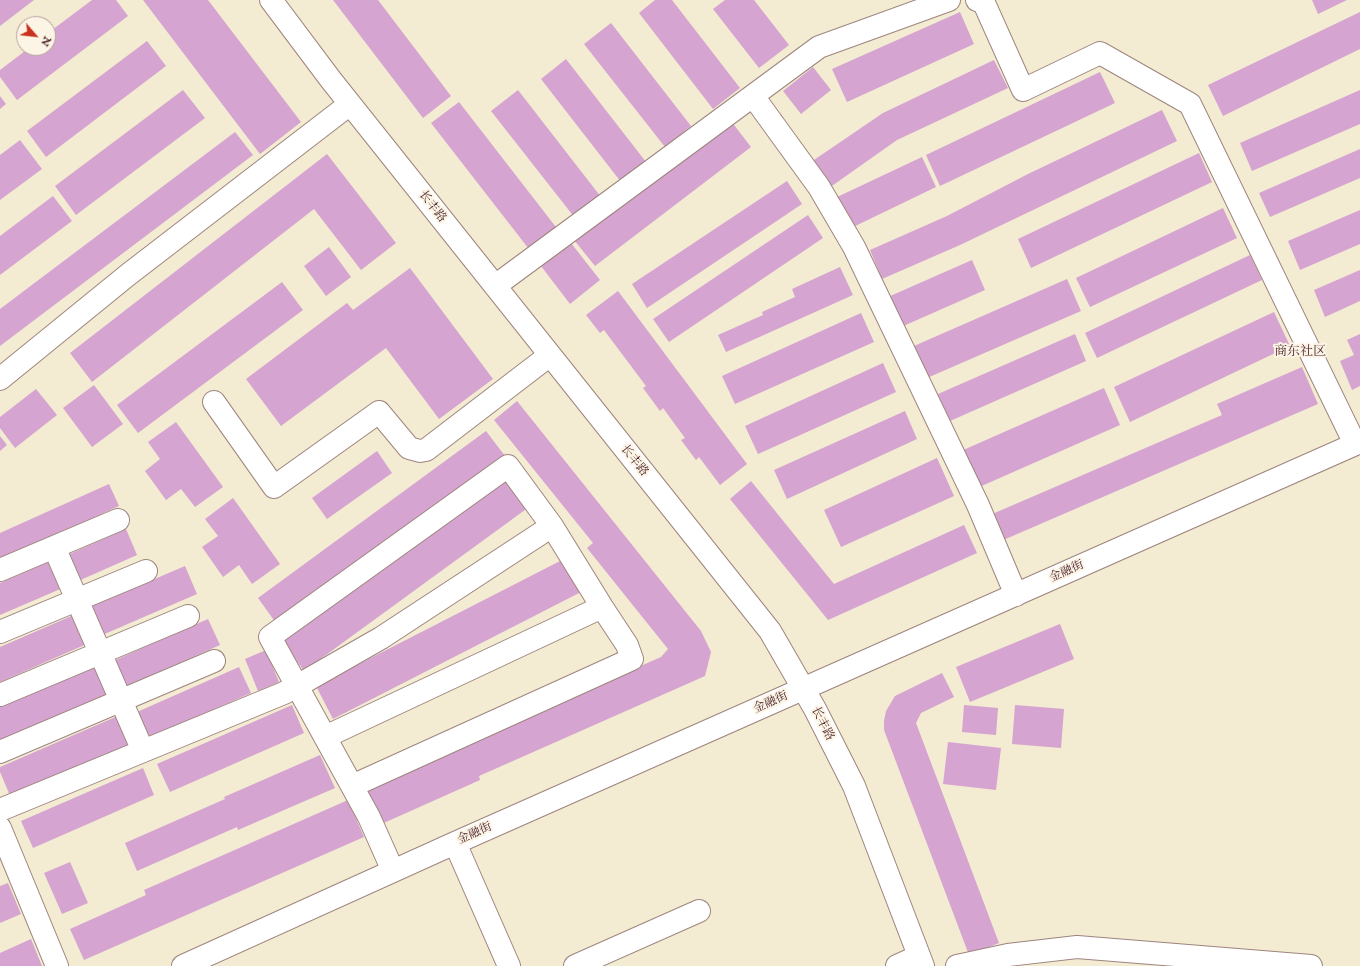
<!DOCTYPE html>
<meta charset="utf-8">
<style>
body{margin:0}
#map{position:relative;width:1360px;height:966px;overflow:hidden;background:#f3ebd2;font-family:"IM FELL English",serif}
canvas{display:block}
.north{position:absolute;left:16px;top:16px;width:40px;height:40px;box-sizing:border-box;background:#fcf5e5;border:1px solid #b59f9b;border-radius:50%;rotate:118deg;font-size:11px;font-weight:700;line-height:16px;text-align:center;color:#4a1f2b}
.north::after{content:'';display:block;margin:auto;width:14px;height:18px;background:#c8321e;clip-path:polygon(50% 0,100% 100%,50% 72%,0 100%)}
</style>
<div id="map">
<canvas width="1360" height="966"></canvas>
<div class="north">N</div>
</div>
<script>
const ctx = document.querySelector('canvas').getContext('2d');
ctx.lineJoin = 'round';
function fillPath(path, color) {
  ctx.fillStyle = color;
  ctx.fill(path, 'evenodd');
}
function stroke(path, color, width, dash) {
  ctx.strokeStyle = color;
  ctx.lineWidth = width;
  ctx.lineCap = dash ? 'butt' : 'round';
  ctx.setLineDash(dash || []);
  ctx.stroke(path);
}
function drawText(font, color, halo, rows, align = 'center') {
  ctx.font = font + ' "IM FELL English","Noto Serif SC",serif';
  ctx.lineWidth = 4;
  ctx.setLineDash([]);
  ctx.textBaseline = 'middle';
  ctx.strokeStyle = halo;
  ctx.fillStyle = color;
  for (const [text, x, y, turn = 0] of rows) {
    ctx.save();
    ctx.translate(x, y);
    ctx.rotate((+turn || 0) * Math.PI / 180);
    ctx.textAlign = isNaN(turn) ? turn : align;
    if (halo) ctx.strokeText(text, 0, 0);
    ctx.fillText(text, 0, 0);
    ctx.restore();
  }
}
const building = new Path2D(`
 M0,0H34L0,26Z
 M92,0H116L128,16L17,100L0,77V70L29,48H48V33Z
 M143,0H208L301,122L260,154Z
 M333,0H378L451,96L423,118Z
 M655,0H672L740,88L713,109L639,13Z
 M725,0H754L789,45L759,68L713,9Z
 M1312,0H1347L1318,14Z
 M960,12L974,44L847,102L832,69Z
 M1360,12V49L1223,116L1208,85Z
 M611,23L691,126L665,147L584,44Z
 M147,41L166,66L46,157L27,131Z
 M566,59L646,162L621,182L541,79Z
 M994,60L1008,88L897,140L829,188L811,162L883,113Z
 M813,67L831,90L801,114L783,91Z
 M1100,72L1115,103L940,186L926,155Z
 M183,90L205,118L76,215L55,186Z
 M518,90L601,197L575,218L491,111Z
 M1360,90V124L1252,171L1240,143Z
 M0,96L6,104L0,109Z
 M459,102L559,231L532,253L431,123Z
 M1162,110L1177,141L960,245L882,279L870,250L947,216L1028,174Z
 M731,121L751,147L595,266L574,240Z
 M235,132L253,155L0,346V309Z
 M20,140L42,169L0,200V155Z
 M1360,149V178L1270,217L1259,193Z
 M1199,153L1212,182L1031,268L1018,239Z
 M327,154L396,243L361,270L314,209L92,382L70,353Z
 M922,157L936,187L849,229L835,198Z
 M787,181L802,204L647,308L632,284Z
 M53,196L72,221L0,275V236Z
 M1223,208L1237,238L1090,307L1076,278Z
 M1360,210V244L1300,270L1288,241Z
 M808,215L823,238L669,342L653,319Z
 M571,243L600,280L570,304L541,266Z
 M329,247L351,277L326,296L304,266Z
 M1250,255L1262,280L1097,358L1085,333Z
 M972,260L985,290L901,327L888,297Z
 M840,267L853,295L726,352L718,335L763,315L762,312L795,297L792,289Z
 M410,268L493,379L439,419L386,348L281,426L246,379L347,303L353,310Z
 M1360,270V301L1325,317L1314,290Z
 M1067,279L1081,311L927,378L914,346Z
 M282,282L303,310L138,433L117,405Z
 M618,291L747,464L720,485L699,457L696,460L681,440L685,438L663,408L660,411L643,388L646,386L604,330L600,333L586,315Z
 M1274,312L1290,346L1130,422L1114,387Z
 M861,313L874,342L735,404L722,376Z
 M1075,334L1086,361L950,421L938,394Z
 M1360,334V386L1352,390L1340,361L1354,355L1347,340Z
 M883,363L896,392L758,454L745,426Z
 M1302,367L1318,404L1001,541L990,515L1222,415L1217,404Z
 M94,385L123,424L92,447L63,408Z
 M1104,388L1120,425L977,488L961,451Z
 M36,389L57,415L15,448L0,428V417Z
 M517,401L701,631L711,652L705,676L479,776L480,780L377,826L361,790L661,657L668,649L587,548L593,543L494,420Z
 M905,411L917,439L787,499L774,470Z
 M176,422L223,487L195,507L181,489L166,500L145,471L160,459L148,442Z
 M486,431L505,456L276,623L258,598Z
 M0,436L7,445L0,451Z
 M377,451L392,473L327,519L312,498Z
 M937,458L954,496L841,547L824,510Z
 M508,478L529,507L304,671L283,642Z
 M751,481L834,584L964,525L977,553L828,620L730,499Z
 M109,484L119,506L0,560V533Z
 M233,498L280,564L252,584L239,565L223,577L202,547L218,536L205,519Z
 M126,529L137,555L76,582L65,556Z
 M564,559L581,592L333,719L316,686Z
 M53,560L65,587L0,615V583Z
 M185,566L197,594L100,636L87,608Z
 M76,614L89,643L0,682V647Z
 M208,619L220,645L123,688L111,662Z
 M1060,624L1074,659L970,702L956,667Z
 M266,650L279,682L258,691L245,659Z
 M95,666L108,695L0,742V707Z
 M239,667L251,693L148,738L137,712Z
 M942,673L954,697L921,713L916,723L999,943L969,955L884,730V721L886,711L895,696Z
 M292,705L304,733L170,792L157,764Z
 M964,705L998,708L996,735L962,732Z
 M1015,705L1064,709L1061,748L1012,744Z
 M120,715L133,745L11,798L0,772V767Z
 M948,742L1001,748L996,790L943,784Z
 M320,755L335,788L238,830L237,827L137,871L125,843L225,799L224,797Z
 M143,768L154,795L33,848L21,821Z
 M348,800L364,837L84,960L70,929L146,895L144,890Z
 M70,862L88,903L62,914L44,873Z
 M8,883L21,914L0,923V886Z
 M31,939L42,966H0V953Z`);
const minor = new Path2D(`
 M271,0L331,80L770,631L815,709L854,786L923,966
 M977,0L984,3L1023,90L1100,53L1190,104L1355,444
 M753,96L819,187L854,247L978,505L1016,595
 M495,286L819,47L949,0
 M0,379L129,274L350,104
 M214,402L274,487L379,412L409,448L420,451L426,450L550,355
 M54,547L143,751
 M0,570L118,520
 M0,632L146,571
 M0,695L188,616
 M325,737L602,607
 M0,752L214,661
 M352,786L632,659L627,645L602,607L552,526
 M0,810L284,693L297,686L381,638L552,526L508,466L270,637L369,817L393,871
 M0,828L57,966
 M455,843L509,966
 M183,966L455,843L1360,442
 M575,966L699,911
 M897,966L919,956
 M957,966L1008,955L1077,947L1311,966`);
const streetNames = [
 ["长丰路",432,207,52],
 ["长丰路",634,461,51],
 ["金融街",1067,572,-24],
 ["金融街",771,703,-24],
 ["长丰路",822,724,63],
 ["金融街",475,834,-24]
];
const neighbourhoodNames = [
 ["商东社区",1300,352]
];
fillPath(building, '#d5a4d1');
stroke(minor, '#9e857e', 24);
stroke(minor, '#fff', 22);
drawText('12px', '#4a1f2b', '#fcf5e5', streetNames);
drawText('13px', '#4a1f2b', '#fcf5e5', neighbourhoodNames);
</script>
